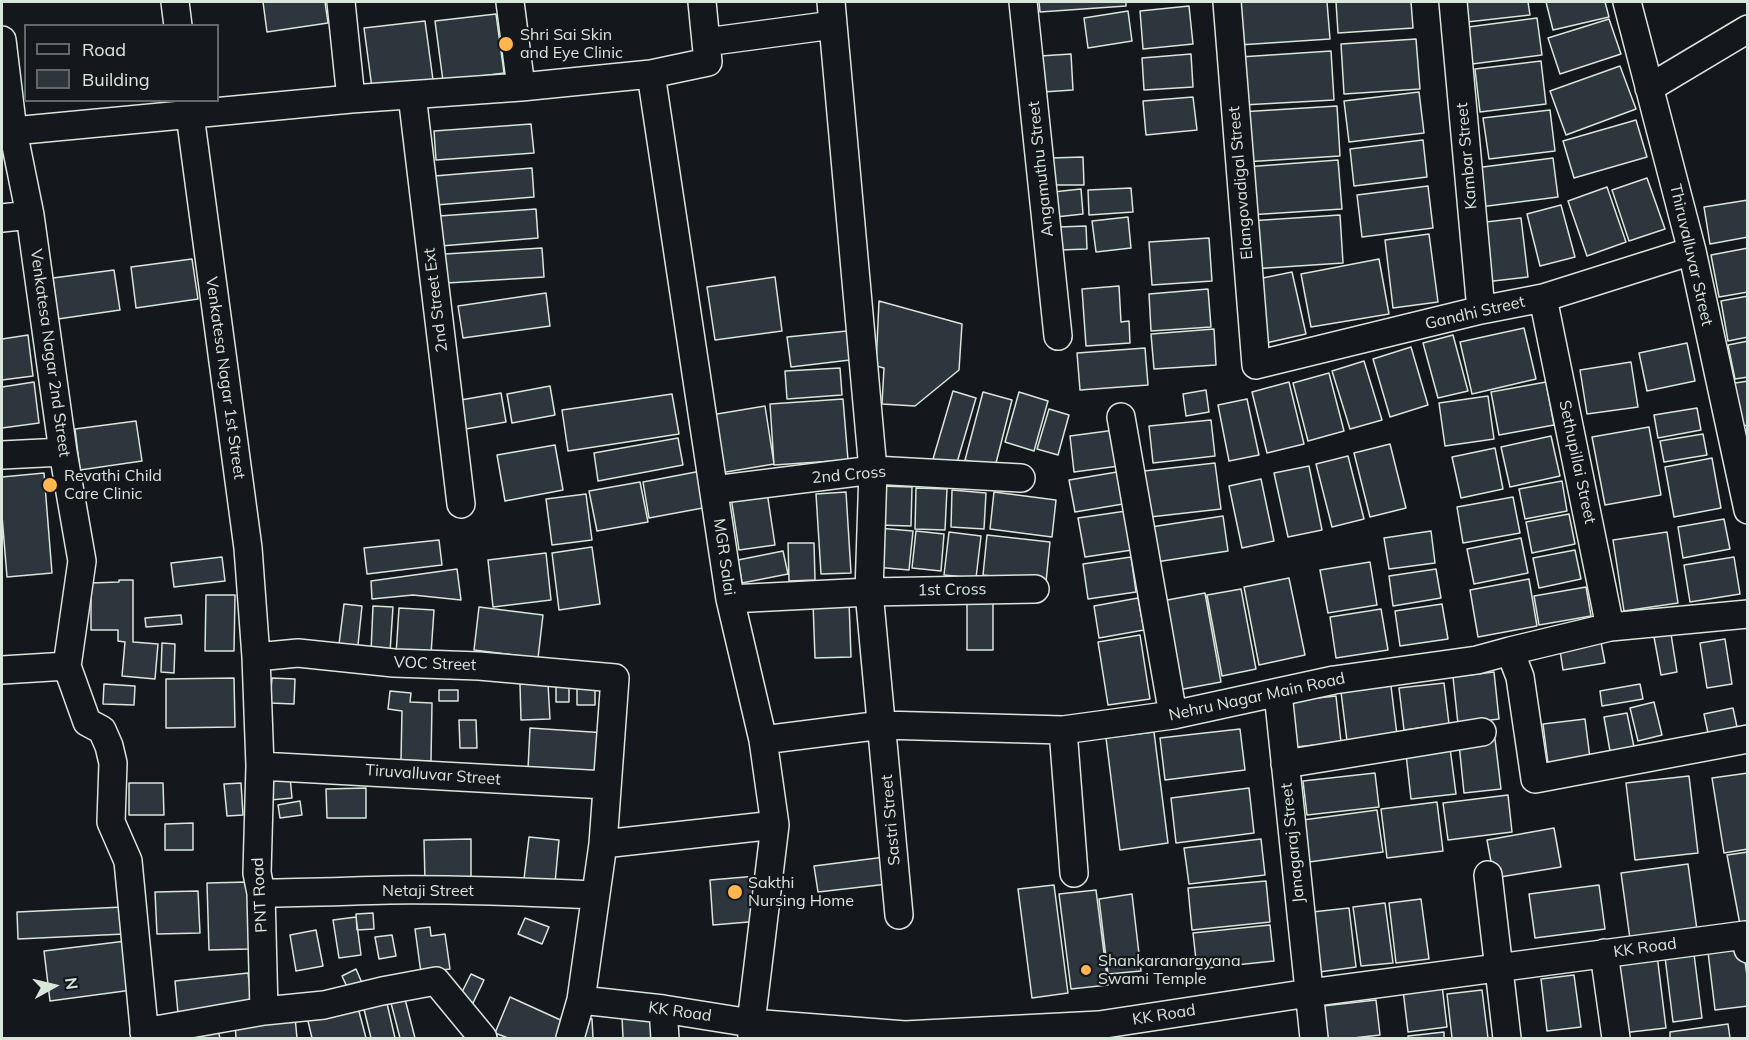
<!DOCTYPE html>
<style>
body{margin:0}
#map{position:relative;width:1749px;height:1040px;overflow:hidden;background:#14181c;font-family:Mulish,sans-serif}
canvas{display:block}
.frame{position:absolute;inset:0;border:3px solid #d8e6dc;pointer-events:none}
.legend{position:absolute;left:24px;top:24px;width:195px;height:78px;box-sizing:border-box;background:#14181c;border:2px solid #626a69;margin:0;padding:8px 10px;list-style:none;font-size:18px;color:#d8e6dc}
.legend li{display:flex;align-items:center;gap:12px;height:30px}
.legend b{width:30px;border:2px solid #626a69}
.north{position:absolute;left:24px;top:956px;width:60px;height:60px;-webkit-text-stroke:4px #14181c;paint-order:stroke;rotate:82deg;font-size:16px;font-weight:700;line-height:24px;text-align:center;color:#d8e6dc}
.north::after{content:'';display:block;margin:auto;width:21px;height:27px;background:#d8e6dc;clip-path:polygon(50% 0,100% 100%,50% 72%,0 100%)}
</style>
<div id="map">
<canvas width="1749" height="1040"></canvas>
<div class="frame"></div>
<ul class="legend">
<li><b style="height:8px;background:#14181c"></b>Road</li>
<li><b style="height:16px;background:#2c363c"></b>Building</li>
</ul>
<div class="north">N</div>
</div>
<script>
const ctx = document.querySelector('canvas').getContext('2d');
ctx.lineJoin = 'round';
function fillPath(path, color) {
  ctx.fillStyle = color;
  ctx.fill(path, 'evenodd');
}
function stroke(path, color, width, dash) {
  ctx.strokeStyle = color;
  ctx.lineWidth = width;
  ctx.lineCap = dash ? 'butt' : 'round';
  ctx.setLineDash(dash || []);
  ctx.stroke(path);
}
function drawText(font, color, halo, rows, align = 'center') {
  ctx.font = font + ' Mulish,sans-serif';
  ctx.lineWidth = 4.5;
  ctx.setLineDash([]);
  ctx.textBaseline = 'middle';
  ctx.strokeStyle = halo;
  ctx.fillStyle = color;
  for (const [text, x, y, turn = 0] of rows) {
    ctx.save();
    ctx.translate(x, y);
    ctx.rotate((+turn || 0) * Math.PI / 180);
    ctx.textAlign = isNaN(turn) ? turn : align;
    if (halo) ctx.strokeText(text, 0, 0);
    ctx.fillText(text, 0, 0);
    ctx.restore();
  }
}
const building = new Path2D(`
 M263,2H325L328,23L267,32Z
 M1039,2H1126V6L1040,12Z
 M1235,2H1327L1330,39L1239,45Z
 M1336,2H1411L1413,28L1338,33Z
 M1465,2H1528L1530,15L1467,22Z
 M1546,2H1605L1609,17L1553,30Z
 M1189,6L1193,44L1143,49L1140,11Z
 M1128,11L1132,41L1088,48L1084,18Z
 M496,14L504,73L443,81L435,21Z
 M1537,18L1542,55L1472,64L1468,27Z
 M1609,19L1621,54L1560,74L1548,38Z
 M425,21L433,80L372,88L364,28Z
 M1416,39L1420,89L1344,94L1341,44Z
 M1331,51L1334,100L1243,105L1240,57Z
 M1071,54L1073,90L1043,92L1040,56Z
 M1191,54L1193,87L1144,90L1142,58Z
 M1541,61L1546,104L1480,112L1475,69Z
 M1620,66L1636,109L1566,135L1550,91Z
 M1419,92L1424,133L1349,142L1344,101Z
 M1193,97L1197,130L1146,135L1143,101Z
 M1337,106L1340,156L1244,162L1240,112Z
 M1550,110L1555,151L1489,159L1483,118Z
 M1636,120L1647,157L1574,178L1563,141Z
 M531,124L534,153L436,160L434,131Z
 M1423,140L1427,177L1354,186L1350,149Z
 M1083,157L1084,185H1052L1051,158Z
 M1553,158L1558,197L1480,207L1475,168Z
 M1338,160L1342,209L1248,215L1245,167Z
 M532,168L534,197L436,205L434,176Z
 M1647,178L1665,229L1629,241L1612,190Z
 M1428,186L1433,228L1362,237L1357,195Z
 M1607,187L1626,242L1587,256L1568,201Z
 M1131,188L1133,212L1089,215L1088,190Z
 M1081,189L1083,214L1056,217L1053,192Z
 M1748,200V237L1710,244L1704,207Z
 M1561,205L1575,257L1540,266L1527,214Z
 M536,209L538,238L441,246L439,216Z
 M1340,215L1343,263L1252,269L1249,221Z
 M1128,217L1131,248L1096,252L1092,221Z
 M1521,218L1528,277L1485,282L1477,223Z
 M1086,226L1087,249L1060,250L1059,227Z
 M1429,234L1438,302L1393,308L1385,240Z
 M1209,238L1212,281L1152,285L1149,242Z
 M542,248L544,277L447,283L445,254Z
 M1748,248V292L1719,297L1711,255Z
 M192,259L198,299L136,308L131,267Z
 M1379,259L1389,314L1311,327L1301,274Z
 M114,270L120,310L58,319L53,278Z
 M1292,272L1306,334L1266,343L1253,280Z
 M775,277L782,331L715,340L707,287Z
 M1119,286L1121,322L1129,321L1130,343L1086,346L1082,289Z
 M1208,289L1211,327L1151,331L1149,294Z
 M546,293L550,326L463,338L458,306Z
 M1748,296V337L1728,341L1721,301Z
 M879,301L962,324L959,370L915,406L882,404L884,368L876,366Z
 M1524,328L1536,379L1472,394L1460,342Z
 M1214,329L1216,365L1154,369L1151,334Z
 M847,331L850,360L791,367L787,337Z
 M28,335L33,376L2,380V339Z
 M1453,335L1468,391L1438,398L1423,343Z
 M1748,341V377L1735,379L1728,345Z
 M1687,343L1695,381L1647,391L1639,353Z
 M1411,347L1428,405L1390,417L1373,359Z
 M1145,348L1148,385L1080,390L1077,353Z
 M1364,361L1382,420L1350,429L1332,371Z
 M1631,362L1638,407L1587,414L1580,370Z
 M840,368L842,395L787,399L785,371Z
 M1329,373L1344,431L1308,441L1293,383Z
 M1748,381V425L1738,427L1729,384Z
 M34,382L39,423L2,428V387Z
 M1289,382L1304,444L1267,453L1252,392Z
 M1546,382L1554,425L1499,435L1491,392Z
 M550,386L555,415L512,423L507,394Z
 M1206,390L1209,412L1186,416L1183,394Z
 M953,391L976,398L956,466L933,459Z
 M983,392L1012,400L995,467L965,460Z
 M1019,392L1048,401L1034,451L1005,442Z
 M501,393L506,422L460,430L455,401Z
 M672,394L679,434L568,451L562,410Z
 M1488,396L1494,439L1445,446L1439,403Z
 M843,399L848,460L774,465L770,404Z
 M1247,399L1259,455L1229,461L1218,405Z
 M765,406L774,464L720,473L711,415Z
 M1697,408L1701,430L1658,438L1654,415Z
 M1049,409L1069,415L1058,455L1037,449Z
 M1211,420L1215,456L1153,463L1149,426Z
 M136,421L142,461L80,470L75,429Z
 M1649,427L1661,495L1605,505L1592,437Z
 M1115,430L1119,466L1074,472L1070,436Z
 M1703,434L1707,455L1664,462L1660,441Z
 M1551,436L1560,476L1510,487L1501,447Z
 M678,438L683,465L598,481L594,453Z
 M1390,444L1406,508L1370,517L1354,453Z
 M555,445L563,490L505,501L497,455Z
 M1495,448L1503,489L1461,498L1452,457Z
 M1348,456L1364,519L1332,527L1316,464Z
 M1712,458L1721,508L1674,517L1665,467Z
 M1215,463L1221,509L1150,517L1144,471Z
 M1309,466L1322,530L1288,537L1274,473Z
 M701,471L708,507L649,518L643,482Z
 M1117,472L1123,504L1075,512L1069,480Z
 M44,473L52,573L7,577L2,516V477Z
 M1261,479L1274,541L1242,548L1229,486Z
 M1562,481L1567,511L1525,519L1519,489Z
 M640,482L648,522L597,531L589,491Z
 M880,486L912,487L911,526L878,525Z
 M916,488L947,489L945,530L915,529Z
 M952,490L986,493L984,529L951,527Z
 M767,492L775,545L739,550L731,497Z
 M846,492L851,573L821,574L816,494Z
 M994,492L1056,500L1052,537L990,529Z
 M586,494L592,540L552,545L546,499Z
 M1513,497L1520,533L1463,543L1457,507Z
 M1126,511L1132,550L1085,557L1078,518Z
 M1569,514L1575,544L1532,553L1526,522Z
 M1223,516L1228,551L1156,562L1151,527Z
 M1724,519L1730,549L1683,558L1678,527Z
 M878,528L913,531L909,570L875,567Z
 M916,531L944,534L941,571L912,568Z
 M1431,531L1435,563L1389,569L1384,538Z
 M949,532L981,536L976,578L944,575Z
 M1667,532L1678,603L1624,611L1613,540Z
 M987,535L1050,542L1046,582L983,575Z
 M1521,538L1528,573L1474,584L1467,549Z
 M439,540L442,565L367,574L364,548Z
 M788,543H814L815,580L789,581Z
 M592,547L600,604L559,610L552,553Z
 M1575,550L1581,579L1539,588L1533,558Z
 M783,551L788,574L742,583L738,560Z
 M546,553L551,600L493,607L488,560Z
 M222,557L225,581L174,587L171,563Z
 M1131,557L1136,592L1088,599L1083,564Z
 M1734,557L1740,594L1690,602L1684,565Z
 M1370,562L1377,605L1328,613L1320,570Z
 M457,569L461,600L413,595L372,599L371,581Z
 M1436,569L1441,598L1393,606L1389,576Z
 M1289,578L1305,655L1259,665L1244,587Z
 M1529,579L1537,626L1478,637L1470,590Z
 M119,580H133V642L158,644L155,679L122,676L125,642L118,641V630H91V583L119,582Z
 M1586,587L1591,616L1539,625L1534,596Z
 M1241,589L1256,669L1222,676L1207,595Z
 M1205,593L1221,682L1178,690L1162,601Z
 M206,595H235L234,651H205Z
 M1138,598L1144,630L1099,638L1094,606Z
 M849,601L851,657L815,658L813,603Z
 M967,602H993V650H967Z
 M344,604L362,606L357,654L338,652Z
 M1442,604L1448,639L1400,646L1395,611Z
 M373,606L393,607L390,652L371,651Z
 M479,607L543,615L538,658L474,650Z
 M399,608L434,610L431,654L396,655Z
 M1381,609L1388,650L1336,658L1330,617Z
 M181,615L182,624L146,627L145,618Z
 M1671,634L1677,672L1661,675L1654,637Z
 M1140,635L1150,699L1108,705L1098,642Z
 M1600,637L1605,663L1563,670L1559,644Z
 M1725,639L1732,684L1707,688L1700,643Z
 M162,643L175,644L174,673L161,672Z
 M1494,672L1499,719L1458,724L1453,677Z
 M234,678L235,727L166,728V679Z
 M272,678L295,679L294,704L270,703Z
 M556,682H569V702H556Z
 M548,683L550,719L521,720L520,684Z
 M1444,683L1449,724L1404,730L1399,688Z
 M104,684L135,686L134,705L103,704Z
 M1640,684L1643,699L1602,706L1600,691Z
 M577,686H595V705H577Z
 M1391,686L1397,735L1347,741L1341,692Z
 M439,690H458V701H439Z
 M390,691L411,693L410,702L432,703L431,761L401,760L402,711L388,709Z
 M1336,696L1341,742L1296,747L1290,701Z
 M1654,702L1662,735L1638,741L1630,708Z
 M1733,708L1737,727L1708,733L1704,714Z
 M1627,713L1634,747L1610,751L1604,717Z
 M1585,719L1591,766L1549,771L1543,724Z
 M459,720H476L477,748H460Z
 M530,728L607,733L604,773L528,769Z
 M1240,729L1245,770L1165,780L1160,738Z
 M1154,732L1168,843L1120,850L1106,738Z
 M1495,739L1501,789L1464,793L1459,744Z
 M1450,748L1456,794L1411,799L1406,754Z
 M1375,773L1379,807L1307,815L1303,781Z
 M1748,773V849L1724,853L1712,778Z
 M1689,776L1698,853L1635,860L1626,783Z
 M290,777L292,798L270,800L269,778Z
 M129,783H163L164,815H129Z
 M241,783L243,815L227,816L224,784Z
 M366,788V818H327L326,789Z
 M1249,788L1254,833L1176,843L1171,798Z
 M1508,795L1512,832L1448,840L1443,803Z
 M300,801L302,815L280,818L278,805Z
 M1437,802L1443,851L1387,858L1381,809Z
 M1377,810L1383,852L1309,862L1303,820Z
 M193,823V850H165V824Z
 M1554,828L1561,867L1494,878L1487,840Z
 M529,837L559,840L555,883L524,879Z
 M471,839V880L425,881L424,840Z
 M1261,839L1265,875L1189,884L1184,848Z
 M1748,852V930H1741L1727,855Z
 M885,857L888,884L818,892L814,866Z
 M1688,864L1697,930L1630,939L1621,873Z
 M757,876L760,921L713,925L710,880Z
 M1266,881L1270,922L1192,930L1188,888Z
 M248,882L250,949L209,950L207,883Z
 M1054,885L1068,993L1032,998L1018,889Z
 M1599,885L1605,929L1535,938L1529,894Z
 M1096,890L1108,985L1071,989L1059,894Z
 M198,891L200,933L157,934L155,892Z
 M1132,894L1141,971L1108,974L1099,899Z
 M1421,899L1429,959L1396,963L1389,903Z
 M1385,903L1393,963L1361,966L1353,907Z
 M123,907L124,934L18,939L17,912Z
 M1349,908L1356,967L1319,972L1312,912Z
 M373,913L374,929L357,930L356,914Z
 M356,917L361,955L339,958L333,920Z
 M525,918L549,927L542,944L518,934Z
 M1270,925L1274,961L1197,969L1193,933Z
 M430,927L431,936L445,934L450,969L421,973L415,929Z
 M316,930L323,966L296,971L290,935Z
 M392,935L396,956L379,959L375,937Z
 M126,941L132,990L50,1001L44,951Z
 M1743,947L1748,983V1006L1715,1010L1708,952Z
 M1694,954L1702,1018L1673,1022L1665,957Z
 M1657,955L1666,1028L1622,1033L1613,960Z
 M356,969L362,983L348,989L342,976Z
 M248,973L252,1005L178,1013L175,981Z
 M471,974L484,980L473,1003L460,996Z
 M1574,975L1581,1027L1547,1031L1541,979Z
 M1442,985L1447,1027L1408,1032L1403,990Z
 M1482,990L1488,1038H1452L1447,994Z
 M510,997L565,1022L558,1038H508L495,1033Z
 M386,999L395,1038H371L363,1005Z
 M405,999L415,1038H400L391,1003Z
 M1376,1000L1380,1035L1353,1038H1327L1323,1006Z
 M357,1004L366,1038H312L307,1017Z
 M295,1017L297,1038H236L235,1022Z
 M586,1017L592,1019L593,1038H581Z
 M622,1017H659L660,1038H623Z
 M216,1023L220,1038H174Z
 M1728,1024L1730,1038H1670V1032Z
 M1444,1032V1038H1408V1036Z`);
const minor = new Path2D(`
 M175,2L178,26
 M341,2L351,99
 M510,2L521,87
 M831,2L873,470L869,592L899,915
 M1023,2L1058,336
 M1227,2L1256,365L1481,310L1543,298L1692,251
 M1453,2L1481,310
 M1627,2L1692,251L1748,510
 M2,40L13,131L30,215L63,452L82,561L67,666L87,722L102,730L109,746L113,763L111,822L128,861L145,1038
 M706,42L833,25
 M651,74L730,599L763,740L775,825L751,1023L752,1038
 M1649,88L1748,29
 M412,95L461,504
 M13,131L351,99L521,87L651,74L708,62L702,2
 M2,218L30,215
 M1543,298L1610,627
 M1121,417L1173,715
 M2,455L63,452
 M714,490L873,470L1021,478
 M730,599L869,592L1035,589
 M1510,651L1520,677L1535,779L1748,739
 M256,657L298,653L394,663L479,666L615,678L603,844L581,1000L570,1038
 M2,670L67,666
 M1278,693L1314,1038
 M1063,730L1074,873
 M763,740L882,725L1063,730L1173,715L1334,680L1477,660L1510,651L1610,627L1748,614
 M1285,764L1482,732
 M260,766L606,785
 M603,844L775,825
 M1488,875L1507,1038
 M261,893C304,893 347,891 389,890C458,889 527,892 595,895
 M1604,953L1616,1038
 M581,1000L663,1009L751,1023L905,1035L1099,1025L1309,993L1745,935L1748,949
 M663,1009L665,1038
 M264,1011L324,1005L382,991L436,981L483,1038
 M144,1032L264,1011L261,893L257,873L260,766L256,657L248,548L188,100`);
const markers = [
 [506,44,8,"#ffb74d"],
 [50,485,8,"#ffb74d"],
 [735,892,8,"#ffb74d"],
 [1086,970,6,"#ffb74d"]
];
const poiNames = [
 ["Shri Sai Skin",520,35],
 ["and Eye Clinic",520,53],
 ["Revathi Child",64,476],
 ["Care Clinic",64,494],
 ["Sakthi",748,883],
 ["Nursing Home",748,901],
 ["Shankaranarayana",1098,961],
 ["Swami Temple",1098,979]
];
const streetNames = [
 ["Kambar Street",1467,156,-95],
 ["Angamuthu Street",1041,169,-96],
 ["Elangovadigal Street",1241,183,-95],
 ["Thiruvalluvar Street",1691,255,77],
 ["2nd Street Ext",436,300,-97],
 ["Gandhi Street",1475,313,-13],
 ["Venkatesa Nagar 2nd Street",50,353,82],
 ["Venkatesa Nagar 1st Street",225,378,82],
 ["Sethupillai Street",1577,462,78],
 ["2nd Cross",849,475,-5],
 ["MGR Salai",724,557,82],
 ["1st Cross",952,590,-1],
 ["VOC Street",435,664,2],
 ["Nehru Nagar Main Road",1257,697,-12],
 ["Tiruvalluvar Street",433,775,4],
 ["Sastri Street",891,820,-95],
 ["Janagaraj Street",1293,843,-96],
 ["Netaji Street",428,891],
 ["PNT Road",260,895,-93],
 ["KK Road",1645,948,-8],
 ["KK Road",680,1012,8],
 ["KK Road",1164,1015,-9]
];
fillPath(building, '#2c363c');
stroke(building, '#d8e6dc', 1.5);
stroke(minor, '#d8e6dc', 30);
stroke(minor, '#14181c', 27);
for (const [x, y, r, color] of markers) {
  const dot = new Path2D();
  dot.arc(x, y, r, 0, 2 * Math.PI);
  ctx.fillStyle = color;
  ctx.fill(dot);
  stroke(dot, '#14181c', 2);
}
drawText('16px', '#d8e6dc', '#14181c', poiNames, 'left');
drawText('16px', '#d8e6dc', '#14181c', streetNames);
</script>
